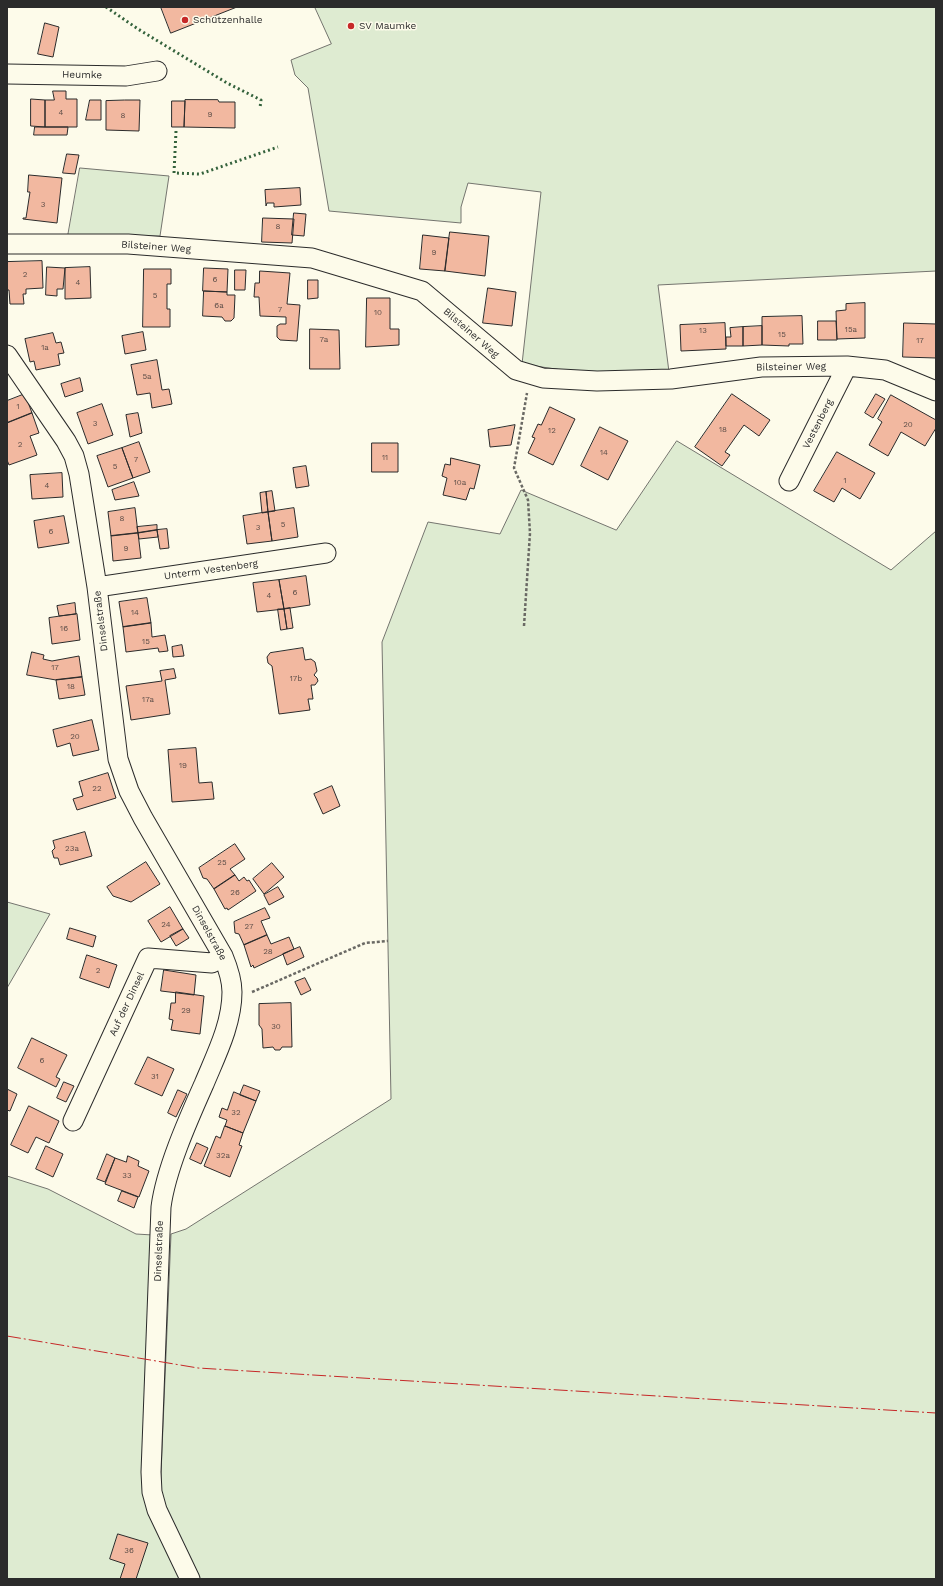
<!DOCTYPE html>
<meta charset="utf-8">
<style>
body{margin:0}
#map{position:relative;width:943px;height:1586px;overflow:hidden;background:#fdfbea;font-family:"Work Sans",sans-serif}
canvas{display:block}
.frame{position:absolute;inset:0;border:8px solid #2b2b2b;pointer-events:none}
</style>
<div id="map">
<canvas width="943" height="1586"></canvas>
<div class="frame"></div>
</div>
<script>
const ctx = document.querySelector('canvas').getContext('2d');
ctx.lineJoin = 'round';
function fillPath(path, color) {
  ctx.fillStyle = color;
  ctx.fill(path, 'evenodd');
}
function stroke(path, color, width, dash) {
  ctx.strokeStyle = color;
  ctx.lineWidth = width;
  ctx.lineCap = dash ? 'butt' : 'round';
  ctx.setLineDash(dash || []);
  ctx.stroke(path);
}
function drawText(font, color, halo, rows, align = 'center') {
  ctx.font = font + ' "Work Sans",sans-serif';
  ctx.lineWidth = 3;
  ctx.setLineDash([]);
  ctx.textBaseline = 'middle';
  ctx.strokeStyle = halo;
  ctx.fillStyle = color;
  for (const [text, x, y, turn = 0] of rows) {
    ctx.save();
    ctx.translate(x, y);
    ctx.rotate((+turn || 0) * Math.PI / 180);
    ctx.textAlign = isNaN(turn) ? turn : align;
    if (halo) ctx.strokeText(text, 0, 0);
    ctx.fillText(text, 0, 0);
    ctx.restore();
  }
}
const green = new Path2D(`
 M315,7H936V271L658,285L669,372L595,375L522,364L541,192L468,183L461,207V223L329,211L308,88L295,75L291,60L331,44Z
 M80,168L169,176L160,236H68Z
 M677,441L891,570L936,531V1579H198L160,1498L171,1234L186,1229L391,1099L382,642L428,522L500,534L521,490L616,530Z
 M7,902L50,914L7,988Z
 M7,1176L48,1189L136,1234L153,1235L144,1480L183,1579H7Z`);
const building = new Path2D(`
 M161,7H237L171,33Z
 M45,23L59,27L53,57L38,54Z
 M53,91H66V99H77V127H45V100H54Z
 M31,99L45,100V127L31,126Z
 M90,100H101V120H86Z
 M125,100H140L139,131L106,130V101Z
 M218,100L219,102H235V128L184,127L185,100Z
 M172,101H185L184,127H172Z
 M35,127H68L67,135H34Z
 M67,154L79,155L75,174L63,173Z
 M29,175L62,178L57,223L23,219V218H26L30,192H28Z
 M300,188L301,205L274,207V203H267L266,206L265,190Z
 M294,213L306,214L304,236L292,235Z
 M263,218L294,219L292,243L262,242Z
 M450,232L489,236L485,276L445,271Z
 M423,235L449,238L445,271L420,269Z
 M42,261L43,288L26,289V294H23L24,304H10L9,290H7V262Z
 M47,267L65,268L63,289H57V296L46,295Z
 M90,267L91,298L65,299V268Z
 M204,268L228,269L227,292L203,291Z
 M144,269H171V284H167V309H170V327H143Z
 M235,270H246L245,290H235Z
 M260,271L290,273L287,304L300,305L297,341L280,340L277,337V326L280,324H286V317L260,316L259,297H254L255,283H259Z
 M308,280H318V298L308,299Z
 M488,288L516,292L512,326L483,323Z
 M204,291L227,292V295H235L234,318L231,321H225L222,317L203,316Z
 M367,298H390V329H399V345L366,347Z
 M865,303V338L837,339L836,311L846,310V304Z
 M802,316L803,344H789V346L762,345V317Z
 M818,321H836L837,340H818Z
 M725,323L726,349L681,351L680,325Z
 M904,323L936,324V358L903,357Z
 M762,326V345L743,346V327Z
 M743,327V346H726V337H731L730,328Z
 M310,329L339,330L340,369H310Z
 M143,332L146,350L125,354L122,336Z
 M53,333L56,343L61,342L64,353L58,354L60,365L36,370L34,361L30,362L25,339Z
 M157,360L162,390L169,389L172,404L152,408L150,393L137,395L131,365Z
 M80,378L83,391L65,397L61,384Z
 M25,394L32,413L7,423V401Z
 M732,394L770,420L759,436L744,425L725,452L730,455L722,466L695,447Z
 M876,394L885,399L873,418L865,413Z
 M891,395L936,420V428L925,446L901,432L888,456L869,445L882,422L878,419Z
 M102,404L113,435L88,444L77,413Z
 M550,407L575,419L553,465L528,453L535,438L532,437L538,424L541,425Z
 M32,413L39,433L30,436L37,455L9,465L7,460V423Z
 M138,413L142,433L130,437L126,415Z
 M515,425L511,445L490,447L488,430Z
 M600,427L628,441L608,480L581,466Z
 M139,442L150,472L133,478L122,448Z
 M372,443H398V472H372Z
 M122,448L133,478L108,487L97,456Z
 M837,452L875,473L860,499L842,488L834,502L814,491Z
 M451,458L480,465L474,489L470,488L466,500L443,495L447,478L442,476L445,464L450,465Z
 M306,466L309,486L296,488L293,468Z
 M62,473L63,497L32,499L30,475Z
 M134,482L139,496L115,500L112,490Z
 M272,491L275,511L268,512L266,492Z
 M266,492L268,512L262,513L260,493Z
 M135,508L138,533L111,536L108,512Z
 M294,508L298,537L272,541L268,512Z
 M268,512L272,541L247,544L243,516Z
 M64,516L69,543L38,548L34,521Z
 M157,525V530L138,533L137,527Z
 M167,529L169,548L160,549L157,530Z
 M157,530L158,537L139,539L138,533Z
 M138,533L141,558L113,561L111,536Z
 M306,576L310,605L284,609L279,580Z
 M279,580L284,609L257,612L253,583Z
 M147,598L151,623L123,627L119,602Z
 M75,603L76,614L59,616L57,606Z
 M290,608L293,628L287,629L284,609Z
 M278,609H284L287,629L281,630Z
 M77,614L80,640L52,644L49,618Z
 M151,623L152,637L165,635L168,651L159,652L158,648L126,652L123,627Z
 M182,645L184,656L173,657L172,647Z
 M303,648L305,660L311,659L315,662L317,671L314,675L317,678L318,681L315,685H311L313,699H308L310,710L279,714L272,666L268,663L267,657L270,653Z
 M32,652L44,655L43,659L52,661L79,656L82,677L56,680L27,675Z
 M174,669L176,678L165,680L170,714L131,720L126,686L162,681L160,671Z
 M82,677L85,695L59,699L56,680Z
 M92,720L99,750L73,756L70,743L57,747L53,730Z
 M196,748L199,783L212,782L214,799L172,802L168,750Z
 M108,773L116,798L77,810L73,799L83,796L79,782Z
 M332,786L340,806L323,814L314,794Z
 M85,832L92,856L60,865L58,858H54L52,851L55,848L53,841Z
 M235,844L245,859L230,869L235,875L214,889L207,879L203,878L199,868Z
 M146,862L160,884L131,902L113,896L107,887Z
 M272,863L284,877L264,894L253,879Z
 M235,875L239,881L244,877L247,881L249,880L256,891L228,910L227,908L225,909L214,889Z
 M278,887L284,897L269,905L264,895Z
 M170,907L183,929L161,942L148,921Z
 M265,908L270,918L261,921L267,935L244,945L239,934L235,933L234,922Z
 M70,928L96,936L93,947L67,939Z
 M183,929L189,938L176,946L170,936Z
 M267,935L271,944L289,937L294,949L254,968L253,965L251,967L244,945Z
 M300,947L304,957L287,965L283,954Z
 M87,955L117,965L109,988L80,978Z
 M164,970L196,975L194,995L161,991Z
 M305,978L311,990L301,995L295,982Z
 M176,992L204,996L200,1034L171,1030L173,1020L169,1019L171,1003H175Z
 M291,1003L292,1047H282L280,1050H275L273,1047L263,1048L262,1029L259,1025V1004Z
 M32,1038L67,1055L56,1077L60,1079L56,1087L18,1068Z
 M148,1057L174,1069L162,1096L135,1084Z
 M64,1082L74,1086L66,1102L57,1098Z
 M244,1085L260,1091L256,1101L240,1095Z
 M7,1089L17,1094L10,1111L7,1110Z
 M178,1090L187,1094L176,1117L168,1113Z
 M234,1092L256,1101L243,1133L225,1126L227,1120L219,1117L222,1108L227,1110Z
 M29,1106L59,1121L49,1143L36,1137L28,1153L11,1145Z
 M225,1126L243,1133L239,1145L242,1146L230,1177L204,1166L216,1136L220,1138Z
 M197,1143L208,1148L201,1164L190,1159Z
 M46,1146L63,1154L53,1177L36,1169Z
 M107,1154L115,1158L105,1182L97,1179Z
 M128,1156L139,1161L138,1166L149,1171L139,1197L105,1184L115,1158L126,1162Z
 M122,1191L138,1197L134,1208L118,1201Z
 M118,1534L148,1543L136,1579H120L125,1564L110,1559Z`);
const path = new Path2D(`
 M524,626L530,533L528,500L514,468L527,393
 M252,992L365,943L388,941`);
const minor = new Path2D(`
 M7,74L126,76L157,71
 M7,244H128L312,258L422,291L516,370L543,378L597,381L671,379L761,367L847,366L885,370L936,391
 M7,355L66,441L74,456L79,474L97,587L118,759L129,791L143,818L223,956C228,968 232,979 232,992C232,1024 216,1055 204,1084C188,1120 166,1169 161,1207L151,1472L152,1492L157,1510L190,1579
 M789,481L847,366
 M97,587L326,553
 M73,1121L148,958L212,963L223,956`);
const hedge = new Path2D(`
 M106,7L138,29L227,83L261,100L260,108
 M176,131L174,173L200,174L278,147`);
const power = new Path2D(`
 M7,1336L198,1368L936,1413`);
const markers = [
 [185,20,4,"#c62828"],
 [351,26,4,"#c62828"]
];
const numberNames = [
 ["4",61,113],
 ["9",210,115],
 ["8",123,116],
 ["3",43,205],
 ["8",278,227],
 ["9",434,253],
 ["2",25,275],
 ["6",215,280],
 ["4",78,283],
 ["5",155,296],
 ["6a",219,306],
 ["7",280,310],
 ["10",378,313],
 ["15a",851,330],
 ["13",703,331],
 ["15",782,335],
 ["7a",324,340],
 ["17",920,341],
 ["1a",45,348],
 ["5a",147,377],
 ["1",18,407],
 ["3",95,424],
 ["20",908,425],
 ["18",723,430],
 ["12",552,431],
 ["2",20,445],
 ["14",604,453],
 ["11",385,458],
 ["7",136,460],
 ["5",115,467],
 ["1",845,481],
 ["10a",460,483],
 ["4",47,486],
 ["8",122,519],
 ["5",283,525],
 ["3",258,528],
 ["6",51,532],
 ["9",126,549],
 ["6",295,593],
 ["4",269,596],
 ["14",135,613],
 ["16",64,629],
 ["15",146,642],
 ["17",55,668],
 ["17b",296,679],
 ["18",71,687],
 ["17a",148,700],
 ["20",75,737],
 ["19",183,766],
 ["22",97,789],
 ["23a",72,849],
 ["25",222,863],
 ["26",235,893],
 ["24",166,925],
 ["27",249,927],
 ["28",268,952],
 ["2",98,971],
 ["29",186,1011],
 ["30",276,1027],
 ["6",42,1061],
 ["31",155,1077],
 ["32",236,1113],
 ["32a",223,1156],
 ["33",127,1176],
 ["36",129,1551]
];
const poiNames = [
 ["Schützenhalle",193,20],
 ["SV Maumke",359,26]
];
const streetNames = [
 ["Heumke",82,75,1],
 ["Bilsteiner Weg",156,247,4],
 ["Bilsteiner Weg",471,333,41],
 ["Bilsteiner Weg",791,367,-1],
 ["Vestenberg",818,424,-63],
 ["Unterm Vestenberg",211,570,-8],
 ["Dinselstraße",101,621,-97],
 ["Dinselstraße",209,933,61],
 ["Auf der Dinsel",127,1004,-65],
 ["Dinselstraße",159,1251,-88]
];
fillPath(green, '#deebd1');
stroke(green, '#74746e', 1);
fillPath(building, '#f2b8a0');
stroke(building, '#2b2b2b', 1);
stroke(minor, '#2b2b2b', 21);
stroke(path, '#6a6964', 2.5, [3, 2]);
stroke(minor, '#fdfbea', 19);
stroke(hedge, '#34623c', 3, [2, 3]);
stroke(power, '#c62828', 1, [14, 3, 2, 3]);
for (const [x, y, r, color] of markers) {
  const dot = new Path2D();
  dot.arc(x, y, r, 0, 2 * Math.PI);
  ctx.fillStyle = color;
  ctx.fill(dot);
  stroke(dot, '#fdfbea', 1.5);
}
drawText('8px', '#5d4e48', null, numberNames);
drawText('10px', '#2b2b2b', '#fdfbea', poiNames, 'left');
drawText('10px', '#2b2b2b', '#fdfbea', streetNames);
</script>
